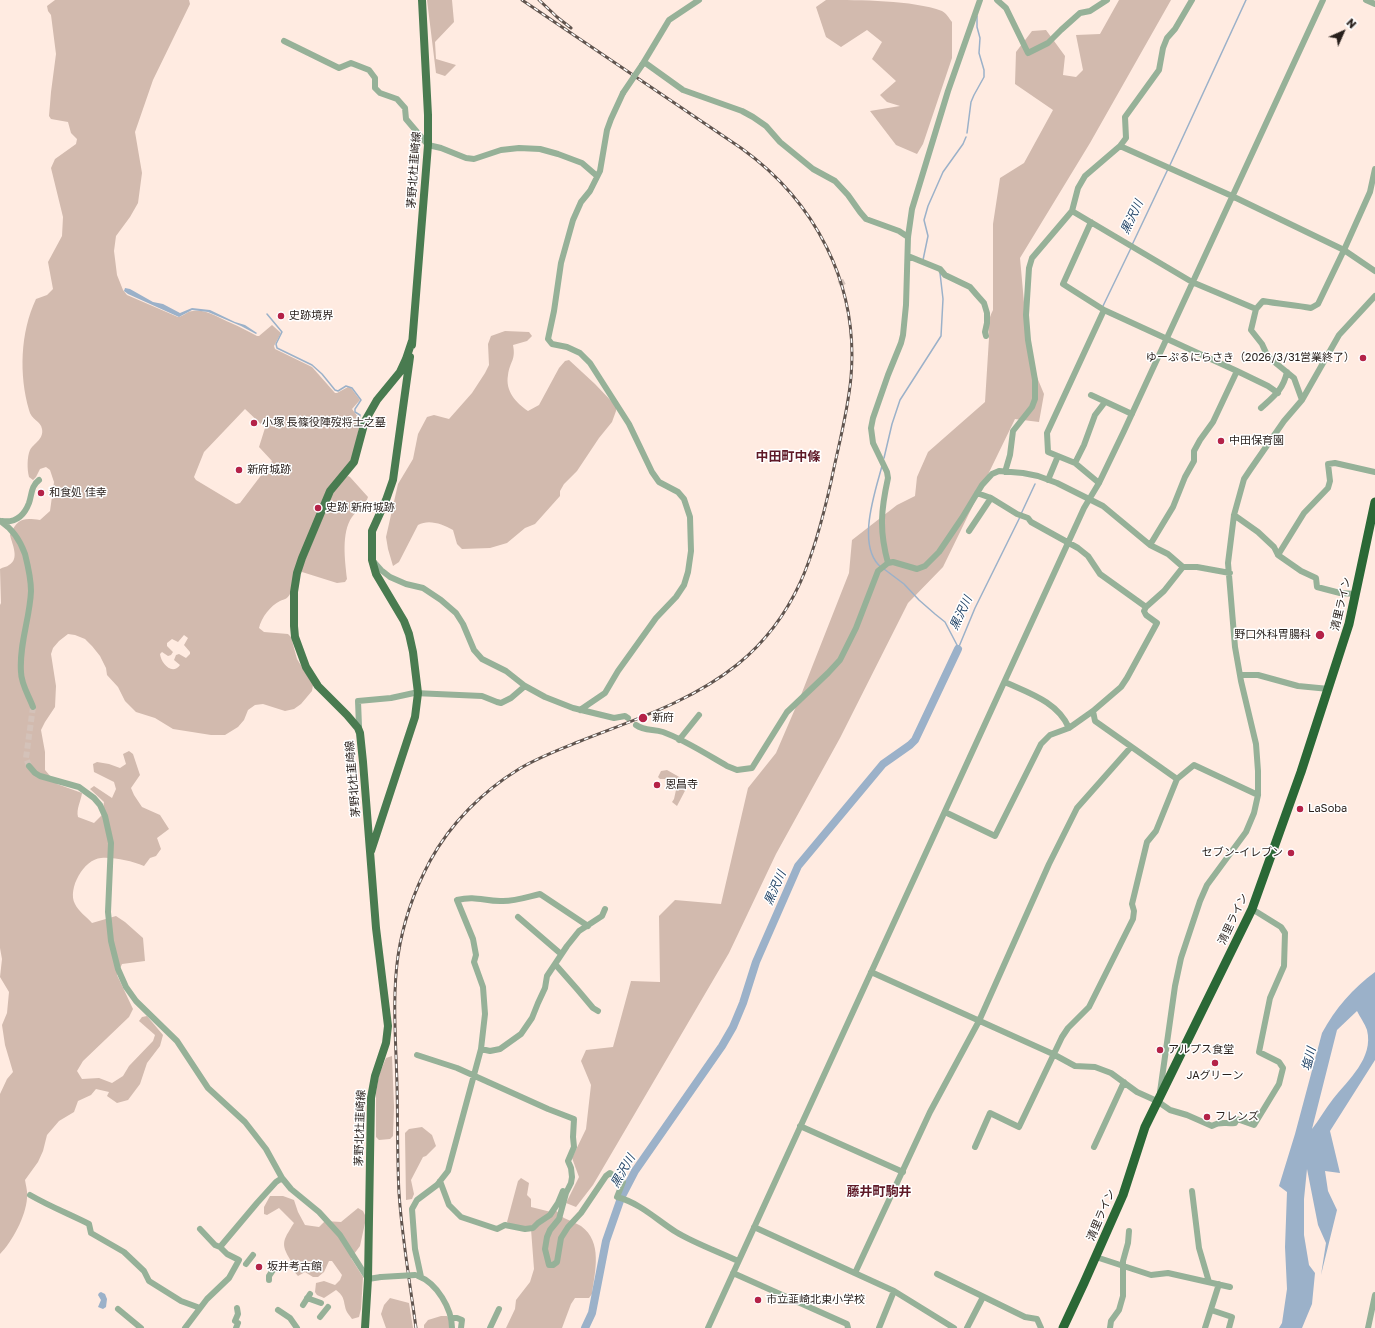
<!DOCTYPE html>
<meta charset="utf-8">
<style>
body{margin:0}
#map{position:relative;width:1375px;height:1328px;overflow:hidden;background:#ffebe1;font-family:"Golos Text",sans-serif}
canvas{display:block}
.north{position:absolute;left:1323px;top:12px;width:40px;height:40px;-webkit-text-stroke:3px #fff;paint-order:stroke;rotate:45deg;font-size:11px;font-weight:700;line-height:16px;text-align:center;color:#281f1b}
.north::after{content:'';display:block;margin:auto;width:14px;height:18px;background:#281f1b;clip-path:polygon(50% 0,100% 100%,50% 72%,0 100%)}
</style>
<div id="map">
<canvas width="1375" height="1328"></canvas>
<div class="north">N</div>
</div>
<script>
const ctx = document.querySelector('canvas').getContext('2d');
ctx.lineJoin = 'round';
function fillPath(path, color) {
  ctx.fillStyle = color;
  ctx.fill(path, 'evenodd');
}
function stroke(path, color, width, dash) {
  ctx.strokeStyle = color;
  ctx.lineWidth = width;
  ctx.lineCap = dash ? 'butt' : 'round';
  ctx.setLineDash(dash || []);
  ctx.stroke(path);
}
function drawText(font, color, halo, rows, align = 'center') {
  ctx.font = font + ' "Golos Text","Noto Sans JP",sans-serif';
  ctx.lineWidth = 3;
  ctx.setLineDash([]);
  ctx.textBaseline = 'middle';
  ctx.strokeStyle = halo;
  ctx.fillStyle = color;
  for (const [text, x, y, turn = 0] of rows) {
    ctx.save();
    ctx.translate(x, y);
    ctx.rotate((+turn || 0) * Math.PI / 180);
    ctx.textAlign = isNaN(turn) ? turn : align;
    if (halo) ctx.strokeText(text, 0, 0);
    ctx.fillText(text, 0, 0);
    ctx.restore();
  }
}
const green = new Path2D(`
 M55,0H189L190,4L153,80L135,132L142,173L138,203L130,217L116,236L114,251L117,275L123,290L127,295L178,317C184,316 187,311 193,311C207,309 219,318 231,323C240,327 248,331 257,336H259L272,325L281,333L274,346L275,349L312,367L335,393H337L348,387L351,388L360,400L352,409L358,417L359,428L353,456L349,465L331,486L290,594C287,599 285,599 280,601C271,605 261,618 259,628L264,632L288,634L291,637L297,659L313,685L312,691L301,704L294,709L285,711L263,704L255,705L248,710L244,720L238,727L225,735H211L173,729L155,718L136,712L125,701L118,687L107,675L106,668L100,656L92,646L85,639L75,635L68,634L59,641L53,648L51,654L56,686L55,707L45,722L41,730L45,752V770L57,784L82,793C81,801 76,809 78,817L94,823L102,815L104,802L90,789L94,786L112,798L116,789L114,782L94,772L93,764L97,762L109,764L120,768L126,764L123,754L129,751L133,754L140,775L131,788L134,795L142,807L160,815L169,829L157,838L161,849L156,856L150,858L144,866C131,861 115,857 101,858C84,859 67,889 75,904C78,911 87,917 92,923L116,916L125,922L143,938L145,961L122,964L117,975L133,1009L129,1017L83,1061L77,1071L82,1079L99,1078L112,1083L123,1076L129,1066L153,1041L155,1035L139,1021L142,1017L147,1016L163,1035L160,1046L147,1063L140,1084L128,1100L117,1103L107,1096L109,1092L96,1089L91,1095L78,1101L74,1112L59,1121L47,1135L43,1151L38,1162L25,1180C26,1186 28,1193 27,1198C26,1216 12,1242 0,1254V1094L7,1079L13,1072L5,1045L2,1025L7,1013L9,992L0,977L2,959L0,948V605L1,603L0,569C3,567 7,567 9,565C20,559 12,544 10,535C18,518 23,518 40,520L50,511L54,482L50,470L46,467L40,469L36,477L33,480L29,477C27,469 27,457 30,450C34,443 44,439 42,429C41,421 31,420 29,410C19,375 20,333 36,299L47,295L53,289L48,262L62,236L63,217L51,168L55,159L76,144L77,139L71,133L68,122L51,119L49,116L51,92L56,54L51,15L48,11L47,6ZM245,409L265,428L259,447L272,461L240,503L236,504L196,480L194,477L204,452ZM184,635L188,638L184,645L190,652V654L186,658L179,654L176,655L174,660L180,665C172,676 161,663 160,654L162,652L168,656L171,655L173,652L167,646V643L172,639L178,642Z
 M427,0H452L454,22L435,42L436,59L456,65L445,76L436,73Z
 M826,0C859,0 913,0 942,11C946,13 949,18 952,22V58L923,144L917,154L896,145L870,111L900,106L887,102L880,95L896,81L872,59L882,42L867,30L841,47L826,37L816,7Z
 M1119,0H1171L1090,143L1020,258L1029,358L1044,394L1039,422L1015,419L943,567L908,603L840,738L776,854L729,953L593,1185L576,1207L566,1203L579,1177L572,1158L586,1129L591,1085L581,1061L586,1050L613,1047L631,981L660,982L659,916L675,900L721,904L748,788L776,753L801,695L849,573L852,540L897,505L915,496L917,477L928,452L985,402L989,338C988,328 988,319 993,310V224L1000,178L1024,163L1053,110L1015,84L1016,52L1032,31L1046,30L1065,56L1063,75L1076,77L1083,70L1076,35L1100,34Z
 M505,331L529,332L532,336L527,341L513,345C516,360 510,361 508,375C505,391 516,403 528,411L539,405L559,368L565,361L569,360L595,384L616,406V411L612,422L599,438L577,471L564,484L560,491V496L535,524L525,528L507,543L490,548L462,549L457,544L453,530C442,524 429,519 418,525L399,562L393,566L388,549L386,537L398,484L413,459L418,434L427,417L434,415L449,419L472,393L485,373L489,365L488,344L491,336Z
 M348,476L350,477L368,497C366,505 357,510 352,517C341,533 345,560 347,579L345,582L337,583L302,572L301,570L333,492L346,477Z
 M667,770L688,782L687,787L677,806L672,802L674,799L676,790L665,779H660L658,777L661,771Z
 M392,1056L394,1107L393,1136L390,1139L379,1140L376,1137V1093L379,1075L386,1058Z
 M422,1127L432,1135L436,1146L426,1156L423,1157L411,1180L414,1194L412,1199L406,1200L405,1133L409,1129Z
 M521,1178L529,1183L527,1195L531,1199V1207L551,1212L555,1210C558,1212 561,1216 564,1218C570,1221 576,1223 581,1226C603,1242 595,1271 592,1294L589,1298H575L571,1304L562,1328H506L515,1309L516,1300L530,1282L534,1269L531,1229L516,1227L507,1222L518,1181Z
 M270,1196H283L294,1200L298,1212L305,1225L319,1227L325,1221L341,1222L358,1208L363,1211L365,1215V1223L360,1246L351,1258L363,1277L361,1309L359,1317L352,1319C350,1316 347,1313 346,1310C343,1300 345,1297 336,1290L324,1298L317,1295L315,1292L316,1283L324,1281L335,1285L340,1280L342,1275L332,1261H329L324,1272L318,1277H313L305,1272L298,1276L292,1269L293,1264C280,1244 282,1242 294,1223L279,1208L267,1215L264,1214V1207Z
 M390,1298L409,1303L413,1328H386L381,1314L384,1305Z
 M441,1316H447L454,1328H424V1325L428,1320Z`);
const water = new Path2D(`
 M125,288L130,289L153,302L163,304L180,313L192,308L210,310L235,322L245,325L257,333L256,334L241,326L208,312L192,310L179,317L128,294L124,291Z
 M1375,972V1060L1330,1131L1340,1173L1325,1171L1328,1191L1337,1210L1321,1275L1326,1243L1318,1225L1307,1169L1304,1199V1235L1309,1265L1315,1273L1312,1304L1302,1328H1279L1282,1323L1287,1289L1285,1247L1287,1192L1279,1186L1295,1134L1322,1033C1335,1009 1353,988 1375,972ZM1357,1011C1360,1017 1365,1024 1367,1030C1374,1058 1348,1080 1333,1099C1325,1109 1319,1120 1312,1129L1337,1030Z
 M101,1292L105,1294L107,1299L106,1307L103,1309L98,1307L101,1300L98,1295L99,1293Z`);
const stream = new Path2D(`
 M967,133L971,102L974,95L984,77V70L979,53L980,38L977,27V16
 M1170,165L1246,0
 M1132,245L1168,169
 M923,260L928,236L924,220L928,206L943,172L963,144L966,137
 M1103,306L1131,248
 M267,314L282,332L276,344L277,348L312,365L322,374L335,390L338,391L346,386L352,388L361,400L355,409V412L360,415L359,419L360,426
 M884,458L892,424L900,400L941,336L943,299L940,273
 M1021,514L1035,484
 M881,567C856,546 875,492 882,466
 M884,569L904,584L919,600L935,614L945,622L957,645L958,649
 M958,649L975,608L1020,517`);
const river = new Path2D(`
 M585,1328L592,1313L606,1241L621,1198L635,1171L722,1046L733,1027L743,1003L756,962L798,866L883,764L910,745L915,740L958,649`);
const minorTunnel = new Path2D(`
 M839,284L845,281
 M29,766L26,758L33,707`);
const minor = new Path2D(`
 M997,0L1006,8L1028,53L1048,43L1061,30L1080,13L1090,11L1107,0
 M1366,0L1375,4
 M284,41L339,68L351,63L369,70L375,78V88L380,93L397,99L405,108L406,119L428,145L441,148L466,158L474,159L501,150L519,148L540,149L558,154L582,163L597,176
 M644,62L683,90L742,111L753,117L766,126L780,142L813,169L835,181L848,195L860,212L866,219L899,231L908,237
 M642,65L669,20L699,0
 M1120,146L1232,196L1344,250L1375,271
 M1072,211L1192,282L1256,309L1251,330L1262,344L1267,355L1272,360L1294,378L1302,400
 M1091,222L1063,284L1104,310L1237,371L1268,386L1278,393
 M908,256L940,269L945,275L970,287L976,294L984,303L987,313V323L985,332L986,336
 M1256,309L1263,301C1279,304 1295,305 1311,308L1318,304L1344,250L1370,192L1375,169
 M1091,395L1132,414
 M1261,408C1274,396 1283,390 1287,372
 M1075,463L1084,445L1095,415L1105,402
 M1005,472L1010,455L1013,431L1032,407L1035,399V380L1028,340L1026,315L1029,268L1032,258L1072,211L1078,188L1085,176L1120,146L1126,138L1125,117L1159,70L1163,48L1167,38L1175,29L1192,0
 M1048,480L1058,456
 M1099,483L1075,463L1048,452L1047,433L1104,310
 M977,493L991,498L1017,514L1028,518L1031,522L1078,548L1088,556L1100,574L1146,607
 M1234,515L1258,532L1274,547L1278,555L1301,571L1316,578L1317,587L1340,593L1356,594
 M0,521C13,529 20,540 25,554C28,566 31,579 31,591C30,618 19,644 21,672C21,684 29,696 33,707
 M2,521C15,523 24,516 29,503C32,494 31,486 39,480
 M969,531L991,498
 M1150,545L1173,507L1185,477L1194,461V451L1200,440L1213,422L1237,371
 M1278,555L1304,513L1328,488L1330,481L1328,464L1335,463L1375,472
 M373,561L381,570L390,577L406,584L423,588L441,600L456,613L463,624L474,650L482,659L506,671L525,686L545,697L573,708L614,718L625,716L628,718
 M888,563C879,530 881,510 888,478L887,472L873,443L871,428L873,418L888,375L901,343L903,335L906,305L908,237L912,209L948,91L980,0
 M1240,675H1258L1298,686L1329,689
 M1005,682C1029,693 1058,702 1069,728
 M580,710L605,693L618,671L656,618L676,597L684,585L688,572L691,551L690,517L684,499L678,492L659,482L652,472L629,424L590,363L580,353L567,347L552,344L548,339L554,311L561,263L573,220L581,202L590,191L600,171L607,130L611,119L623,93
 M1093,711L1095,721L1177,779
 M636,725C644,731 653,729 663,732C683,739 708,755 727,766L737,770L752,768L787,712L828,673L840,660L856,628L878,571L888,563L893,562L917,569L925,566L939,552L962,518L982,485L992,474L999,471L1023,473L1038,476L1057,483L1103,506L1150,545L1168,554L1183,567H1197L1230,573
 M358,728L359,726L358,701L391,698L414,693L482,696L497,702L501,703L511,698L525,686
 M679,740L699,715
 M29,766L35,773L40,776L79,787L94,798L100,805L105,816L111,843L108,912L111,941L118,969L126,987L136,1001L177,1041L208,1088L245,1122L266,1149L282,1178L291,1189L319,1212L340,1235L368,1279L381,1277
 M945,812L995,836L1041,744L1050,735L1069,728L1093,711L1121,687L1127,678L1157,623L1146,615L1144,611L1146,607L1164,591L1183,567
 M518,917L561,954
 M555,964L577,989L593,1008L598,1011
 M871,972L1053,1054L1075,1066L1095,1067L1111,1073L1137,1092L1157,1101L1170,1110L1187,1115L1212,1126C1220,1121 1225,1124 1235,1123L1237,1119L1254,1125L1279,1084L1283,1068L1279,1062L1259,1052L1270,998L1284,966L1285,933L1281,927L1252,909
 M481,1049L490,1051L500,1049L521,1034L532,1018L538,1003L545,988L547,976L567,946L579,931L602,916L605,909
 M417,1055L457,1068L548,1109L574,1119L573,1137L574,1147L568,1161L571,1168L572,1177L571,1183L566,1193L559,1219L550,1230L547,1237L545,1249L549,1265H553L557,1262L561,1238L568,1227L581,1213L606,1176L610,1173L623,1182L617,1197C640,1203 657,1220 676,1232C694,1243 719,1252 738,1261
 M1160,1092L1175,986L1181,958L1200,901L1207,885L1246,832L1254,813L1258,795V771L1256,744L1241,681L1235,647L1228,563L1234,515L1244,479L1250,470L1284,421L1302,400L1339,335L1375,296
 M800,1126L903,1172
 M975,1147L990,1113L1019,1127L1062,1037L1068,1028L1089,1007L1133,919L1134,911L1132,904L1147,842L1156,831L1177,779L1194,765L1258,795
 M1094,1147L1124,1082
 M440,1181L449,1205L461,1217L497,1229L505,1225L525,1229L533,1228L538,1223L550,1215L558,1203L563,1191
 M1192,1191L1199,1248L1209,1282
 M30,1195C49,1206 69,1214 89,1224L91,1233L124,1252L144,1271L149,1281L181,1301L200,1308
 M754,1227L894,1291L954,1328
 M200,1229L215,1245L220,1247
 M1096,1257L1151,1275L1168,1273L1230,1287
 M246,1264L253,1255
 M733,1273L847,1324L848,1328
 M855,1273L930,1112L979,1021L1049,864L1077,808L1131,747
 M937,1274L1025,1317L1037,1319L1041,1328
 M418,1276C437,1283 452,1309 452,1328
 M421,1277L415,1249L412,1209L417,1200L437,1185L448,1171L481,1049L485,1014L483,987L474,962L476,955L473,939L457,900C477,895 485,902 503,901C516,901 527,897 540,894L588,926
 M269,1280V1276L273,1270
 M307,1298L321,1303
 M303,1305L310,1294
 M118,1309L141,1328
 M278,1310L290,1318L297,1328
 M1211,1310L1232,1317L1229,1328
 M320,1317L328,1307
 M452,1318H457L462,1320L461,1328
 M235,1321L238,1314L237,1308
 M185,1328L207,1299L229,1278L239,1260L227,1254L220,1247L257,1203L276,1182L282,1178
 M236,1328L238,1323
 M490,1328L499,1309
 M708,1328L1084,508L1099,483L1124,431L1323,0
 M879,1328L894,1291
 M967,1328L983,1297
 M1110,1328L1111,1321L1119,1310L1123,1296V1261L1128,1243L1129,1231
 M1205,1328L1219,1284
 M1368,1328L1375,1295`);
const major = new Path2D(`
 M412,345L428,145V115L422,0
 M371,851L415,717L418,693L413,652L409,634L404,621L376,574L372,560V531L386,500L393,480L410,357
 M365,1328L368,1279L371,1098L375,1076L386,1043L388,1026L376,928L363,762L360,733L358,728L347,715L318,686L306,667L295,637L294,626V592L297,573L302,558L330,491L354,462L365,421L377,400L400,372L406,359L412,341`);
const highway = new Path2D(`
 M1063,1328L1084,1283L1123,1195L1145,1127L1252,909L1301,772L1349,624L1375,502`);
const rail = new Path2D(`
 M539,0L557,17L571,28
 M416,1328C410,1283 402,1238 399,1193C397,1157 398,1121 397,1085C396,1042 392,998 398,956C403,922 414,891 430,861C450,824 483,791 519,769C537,758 558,750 578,742C633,720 691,702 738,664C797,616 815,553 831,482C838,447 848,412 851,377C859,284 815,201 741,148L522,0`);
const minorBridge = new Path2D(`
 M623,93L642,65
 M381,1277L415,1275`);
const markers = [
 [281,316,4,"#b42248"],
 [1363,358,4,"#b42248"],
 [254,423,4,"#b42248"],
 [1221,441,4,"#b42248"],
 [239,470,4,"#b42248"],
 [41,493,4,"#b42248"],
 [318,508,4,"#b42248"],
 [1320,635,5,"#b42248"],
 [643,718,5,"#b42248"],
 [657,785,4,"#b42248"],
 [1300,809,4,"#b42248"],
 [1291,853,4,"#b42248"],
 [1160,1050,4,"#b42248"],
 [1215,1063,4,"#b42248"],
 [1207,1117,4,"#b42248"],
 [259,1267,4,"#b42248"],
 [758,1300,4,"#b42248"]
];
const streetNames = [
 ["茅野北杜韮崎線",414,170,-86],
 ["清里ライン",1341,604,-77],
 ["茅野北杜韮崎線",353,779,-95],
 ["清里ライン",1233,919,-65],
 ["茅野北杜韮崎線",360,1128,-88],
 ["清里ライン",1101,1215,-67]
];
const poiNames = [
 ["史跡境界",289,316],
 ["ゆーぷるにらさき（2026/3/31営業終了）",1355,358,"right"],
 ["小塚 長篠役陣歿将士之墓",262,423],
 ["中田保育園",1229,441],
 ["新府城跡",247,470],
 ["和食処 佳幸",49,493],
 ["史跡 新府城跡",326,508],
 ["野口外科胃腸科",1311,635,"right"],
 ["新府",652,718],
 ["恩昌寺",665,785],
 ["LaSoba",1308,809],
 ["セブン-イレブン",1283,853,"right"],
 ["アルプス食堂",1168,1050],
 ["JAグリーン",1215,1076,"center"],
 ["フレンズ",1215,1117],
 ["坂井考古館",267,1267],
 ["市立韮崎北東小学校",766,1300]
];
const waterNames = [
 ["黒沢川",1132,217,-65],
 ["黒沢川",961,613,-65],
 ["黒沢川",775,888,-66],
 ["塩川",1309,1059,-76],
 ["黒沢川",623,1171,-60]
];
const quarterNames = [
 ["中田町中條",788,457],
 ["藤井町駒井",879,1192]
];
fillPath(green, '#d2baae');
fillPath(water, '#9bb1c9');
stroke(stream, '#9bb1c9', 1.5);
stroke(river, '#9bb1c9', 8);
stroke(minorTunnel, '#d4c2b9', 6, [6, 3]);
stroke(minor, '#96b198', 6);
stroke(major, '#497b50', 8);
stroke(highway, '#2a6836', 9);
stroke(rail, '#60544e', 3);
stroke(rail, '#fff', 1.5, [4.5]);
stroke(minorBridge, '#96b198', 6);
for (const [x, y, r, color] of markers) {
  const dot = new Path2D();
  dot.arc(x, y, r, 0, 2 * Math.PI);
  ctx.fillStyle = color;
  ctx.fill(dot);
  stroke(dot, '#fff', 1.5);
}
drawText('11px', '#281f1b', '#fff', streetNames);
drawText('11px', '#281f1b', '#fff', poiNames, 'left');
drawText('italic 12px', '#244568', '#fff', waterNames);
drawText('bold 13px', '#5e1927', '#fff', quarterNames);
</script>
